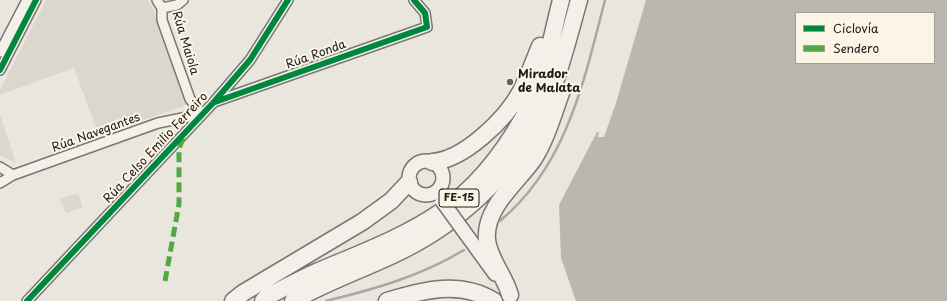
<!DOCTYPE html>
<meta charset="utf-8">
<style>
body{margin:0}
#map{position:relative;width:947px;height:301px;overflow:hidden;background:#e9e6de;font-family:"Playpen Sans",sans-serif}
canvas{display:block}
.legend{position:absolute;left:795px;top:12px;width:140px;height:52px;box-sizing:border-box;background:#fcf5e5;border:1px solid #a29e95;margin:0;padding:5px 7px;list-style:none;font-size:12px;color:#1c1c1c}
.legend li{display:flex;align-items:center;gap:8px;height:20px}
.legend b{width:20px;border:1px solid #a29e95}
</style>
<div id="map">
<canvas width="947" height="301"></canvas>
<ul class="legend">
<li><b style="height:5px;background:#00873e"></b>Ciclovía</li>
<li><b style="height:5px;background:#52a943"></b>Sendero</li>
</ul>
</div>
<script>
const ctx = document.querySelector('canvas').getContext('2d');
ctx.lineJoin = 'round';
function fillPath(path, color) {
  ctx.fillStyle = color;
  ctx.fill(path, 'evenodd');
}
function stroke(path, color, width, dash) {
  ctx.strokeStyle = color;
  ctx.lineWidth = width;
  ctx.lineCap = dash ? 'butt' : 'round';
  ctx.setLineDash(dash || []);
  ctx.stroke(path);
}
function drawText(font, color, halo, rows, align = 'center') {
  ctx.font = font + ' "Playpen Sans",sans-serif';
  ctx.lineWidth = 4;
  ctx.setLineDash([]);
  ctx.textBaseline = 'middle';
  ctx.strokeStyle = halo;
  ctx.fillStyle = color;
  for (const [text, x, y, turn = 0] of rows) {
    ctx.save();
    ctx.translate(x, y);
    ctx.rotate((+turn || 0) * Math.PI / 180);
    ctx.textAlign = isNaN(turn) ? turn : align;
    if (halo) ctx.strokeText(text, 0, 0);
    ctx.fillText(text, 0, 0);
    ctx.restore();
  }
}
const built = new Path2D(`
 M153,8L189,104L99,136L74,68L103,57L93,30Z`);
const green = new Path2D(`
 M46,0H148L153,8L93,30L103,57L0,95V90Z
 M0,115L16,163L0,155Z
 M78,193L83,207L66,213L60,199Z`);
const water = new Path2D(`
 M646,0H947V301H576L561,258L559,205L597,132H599L598,137H604L616,103ZM796,13H934V63H796Z`);
const minor = new Path2D(`
 M162,8L177,5L183,0
 M0,52L27,0
 M0,70L36,0
 M214,102L427,27L425,13L414,0
 M0,167L13,175
 M0,183L13,175L158,123L202,114L190,99L162,20V8L157,0
 M27,301L213,103L250,60L288,0`);
const secondary = new Path2D(`
 M409 178a17 17 0 1 1 34 0a17 17 0 1 1-34 0Z
 M463,230L495,274`);
const trunk = new Path2D(`
 M432,162C464,160 506,119 521,91C528,77 534,61 540,46
 M510,295C505,276 489,259 487,240C484,208 516,184 533,160C546,140 553,115 561,93
 M233,301L243,293L362,222L391,201L409,182
 M263,301L268,296C283,289 298,280 314,273C358,254 403,238 442,211C476,188 503,153 523,118C544,83 551,39 561,0
 M293,301C328,281 367,268 403,250C467,218 523,163 550,96C562,65 570,32 579,0
 M387,301C423,290 460,280 494,301`);
const rail = new Path2D(`
 M500,221C567,165 584,81 605,0
 M326,301C375,289 421,276 464,250`);
const secondaryBridge = new Path2D(`
 M442,201L463,230`);
const quiet = new Path2D(`
 M165,281L179,204V149L183,138`);
const cycleway = new Path2D(`
 M0,70L36,0
 M215,102L427,27L425,13L414,0
 M27,301L213,103L250,60L288,0`);
const markers = [
 [510,82,4,"#646360"]
];
const shields = [
 [459,198,40]
];
const shieldNames = [
 ["FE-15",459,198]
];
const streetNames = [
 ["Rúa Maiola",185,43,73],
 ["Rúa Ronda",316,55,-20],
 ["Rúa Navegantes",96,133,-20],
 ["Rúa Celso Emilio Ferreiro",156,148,-47]
];
const poiNames = [
 ["Mirador",518,75],
 ["de Malata",518,89]
];
fillPath(built, '#dbd7cd');
fillPath(green, '#dbd7cc');
fillPath(water, '#bbb6ae');
stroke(minor, '#787773', 12);
stroke(secondary, '#787773', 16);
stroke(trunk, '#787773', 19);
stroke(minor, '#f3f0ea', 9);
stroke(secondary, '#f3f0ea', 13);
stroke(trunk, '#f3f0ea', 16);
stroke(rail, '#a9a7a3', 2.5);
stroke(secondaryBridge, '#787773', 16, []);
stroke(secondaryBridge, '#f3f0ea', 13);
stroke(quiet, '#52a943', 5, [10, 5]);
stroke(cycleway, '#00873e', 6);
for (const [x, y, r, color] of markers) {
  const dot = new Path2D();
  dot.arc(x, y, r, 0, 2 * Math.PI);
  ctx.fillStyle = color;
  ctx.fill(dot);
  stroke(dot, '#fcf5e5', 1.5);
}
for (const [x, y, w] of shields) {
  const box = new Path2D();
  box.roundRect(x - w / 2, y - 9, w, 18, 3);
  ctx.fillStyle = '#fcf5e5';
  ctx.fill(box);
  stroke(box, '#1c1c1c', 1);
}
drawText('bold 11px', '#1c1c1c', null, shieldNames);
drawText('12px', '#1c1c1c', '#fcf5e5', streetNames);
drawText('bold 12px', '#1c1c1c', '#fcf5e5', poiNames, 'left');
</script>
